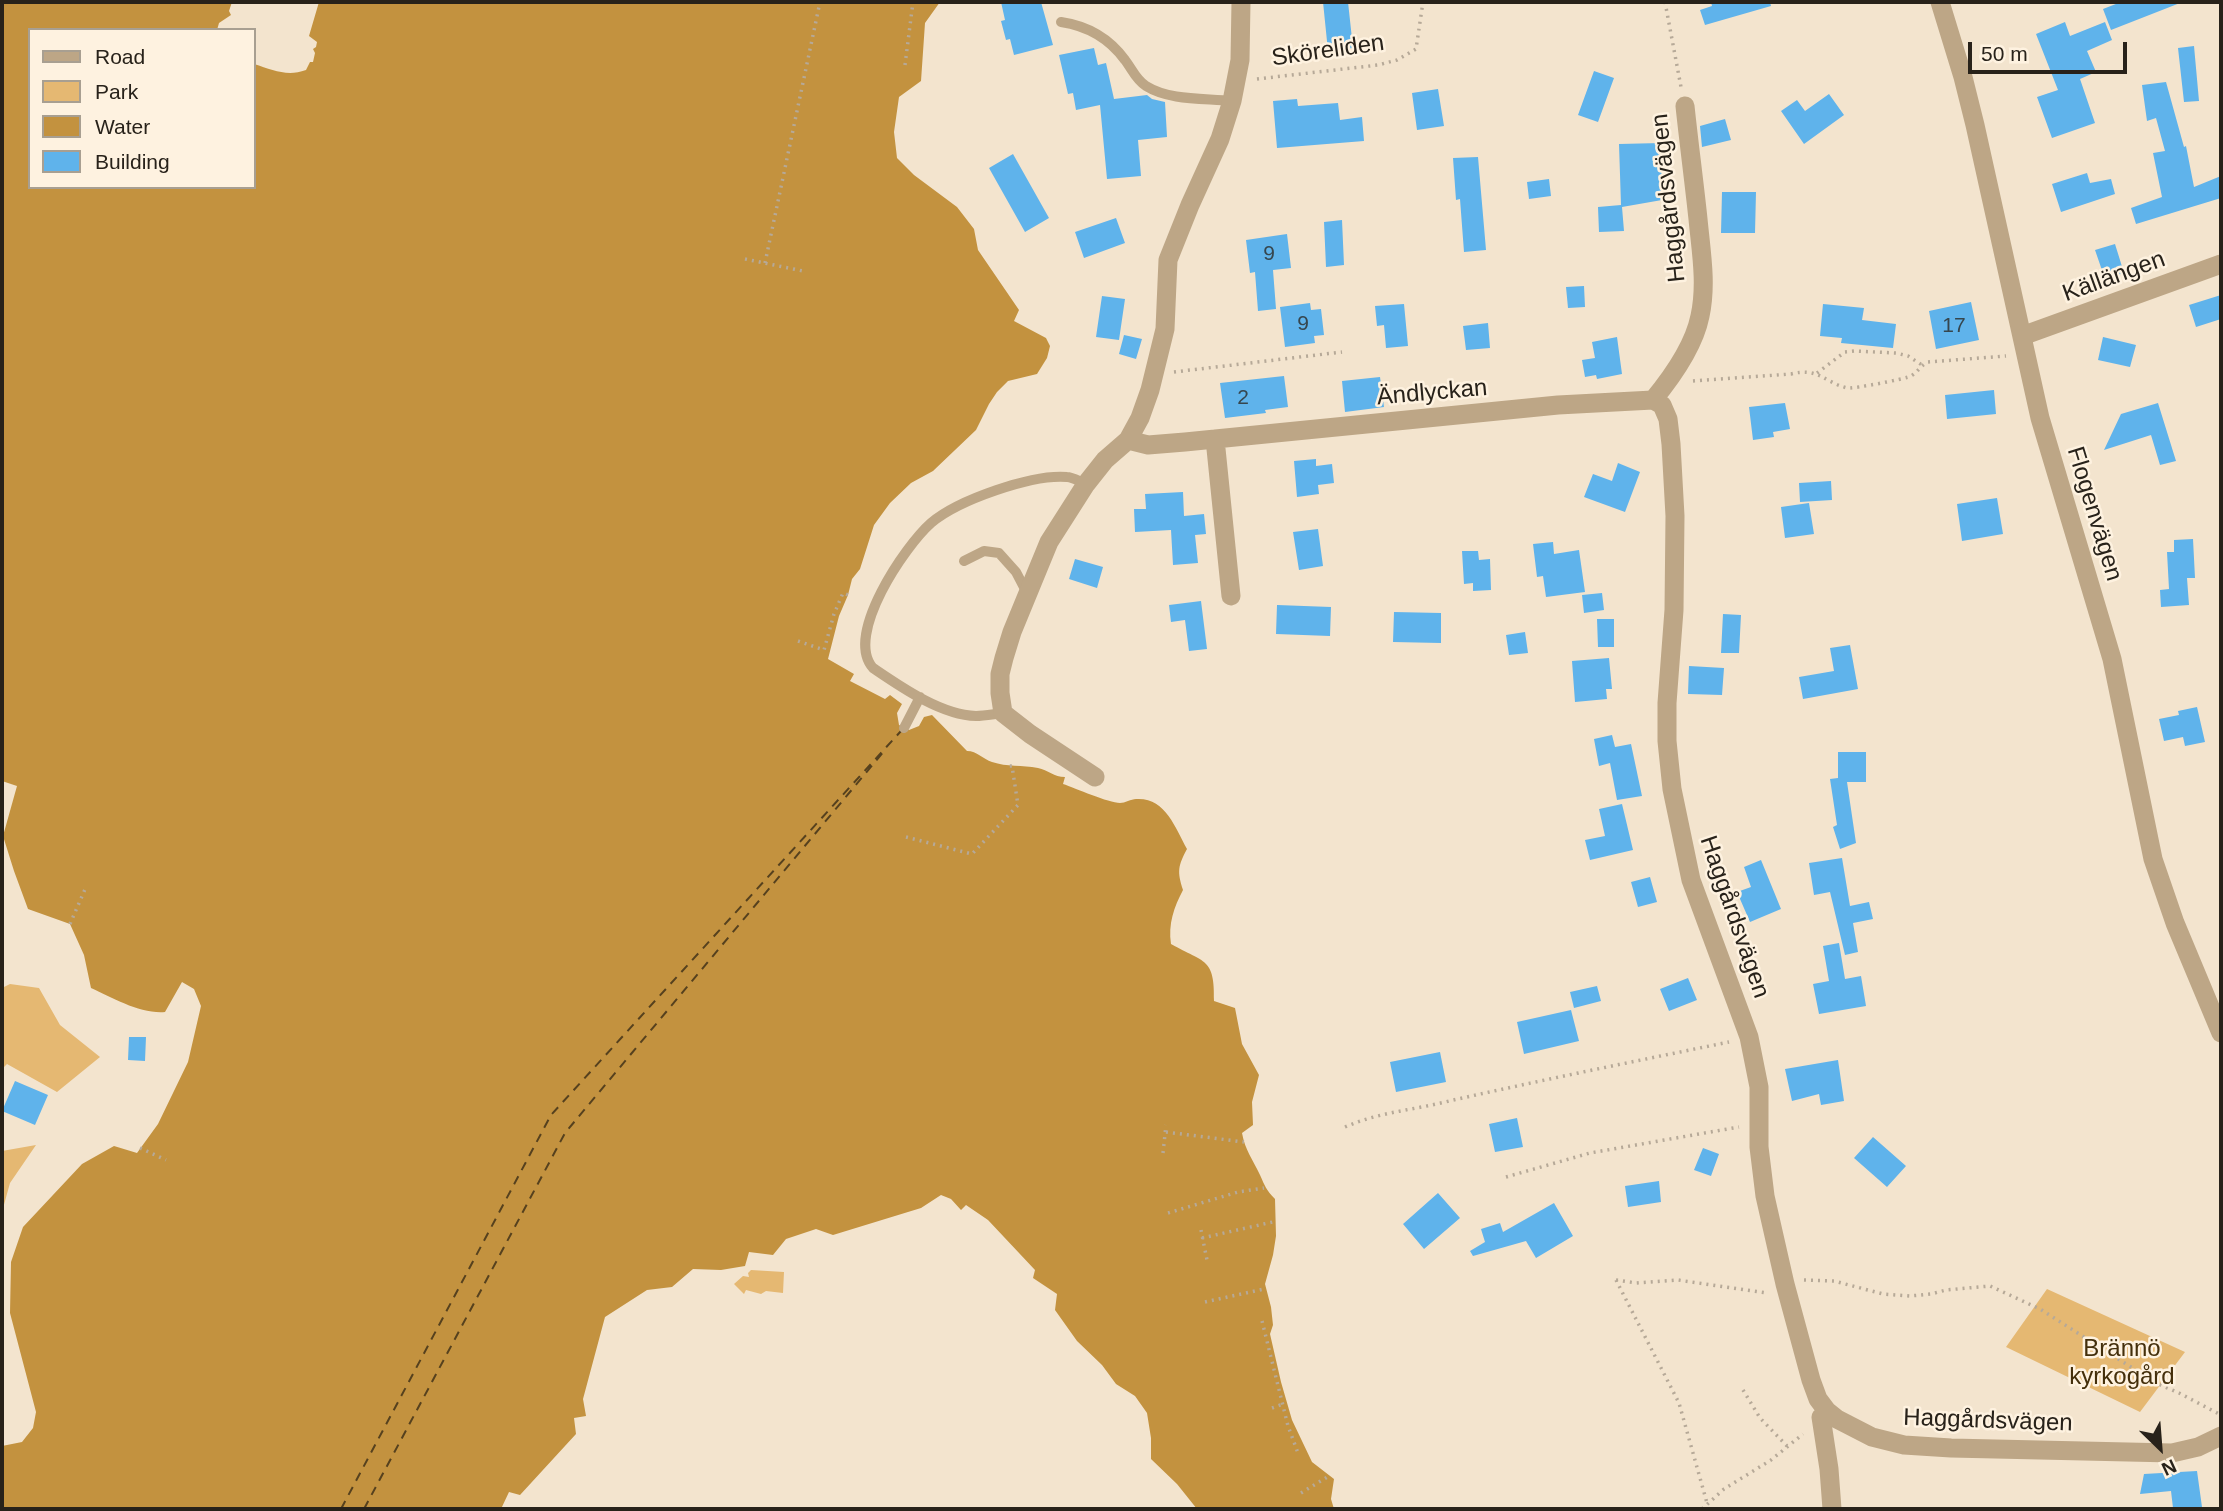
<!DOCTYPE html>
<meta charset="utf-8">
<style>
body{margin:0}
#map{position:relative;width:2223px;height:1511px;overflow:hidden;background:#f3e4ce;font-family:Helvetica,sans-serif}
canvas{display:block}
.frame{position:absolute;inset:0;border:4px solid #28221a;pointer-events:none}
.legend{position:absolute;left:28px;top:28px;width:228px;height:161px;box-sizing:border-box;background:#fef2e0;border:2px solid #a89f91;margin:0;padding:9px 12px;list-style:none;font-size:21px;color:#28221a}
.legend li{display:flex;align-items:center;gap:14px;height:35px}
.legend b{width:35px;border:2px solid #a89f91}
.north{position:absolute;left:2125px;top:1413px;width:70px;height:70px;-webkit-text-stroke:5px #fef2e0;paint-order:stroke;rotate:155deg;font-size:19px;font-weight:700;line-height:28px;text-align:center;color:#28221a}
.north::after{content:'';display:block;margin:auto;width:24px;height:32px;background:#28221a;clip-path:polygon(50% 0,100% 100%,50% 72%,0 100%)}
.scale{position:absolute;left:1968px;top:42px;width:159px;height:32px;box-sizing:border-box;border:4px solid #28221a;border-top:0;padding-left:9px;font-size:21px;line-height:24px;white-space:nowrap;color:#28221a;-webkit-text-stroke:5px #fef2e0;paint-order:stroke}
</style>
<div id="map">
<canvas width="2223" height="1511"></canvas>
<div class="frame"></div>
<ul class="legend">
<li><b style="height:9px;background:#bda686"></b>Road</li>
<li><b style="height:19px;background:#e5b872"></b>Park</li>
<li><b style="height:19px;background:#c3923f"></b>Water</li>
<li><b style="height:19px;background:#5fb3eb"></b>Building</li>
</ul>
<div class="north">N</div>
<div class="scale">50 m</div>
</div>
<script>
const ctx = document.querySelector('canvas').getContext('2d');
ctx.lineJoin = 'round';
function fillPath(path, color) {
  ctx.fillStyle = color;
  ctx.fill(path, 'evenodd');
}
function stroke(path, color, width, dash) {
  ctx.strokeStyle = color;
  ctx.lineWidth = width;
  ctx.lineCap = dash ? 'butt' : 'round';
  ctx.setLineDash(dash || []);
  ctx.stroke(path);
}
function drawText(font, color, halo, rows, align = 'center') {
  ctx.font = font + ' Helvetica,sans-serif';
  ctx.lineWidth = 5;
  ctx.setLineDash([]);
  ctx.textBaseline = 'middle';
  ctx.strokeStyle = halo;
  ctx.fillStyle = color;
  for (const [text, x, y, turn = 0] of rows) {
    ctx.save();
    ctx.translate(x, y);
    ctx.rotate((+turn || 0) * Math.PI / 180);
    ctx.textAlign = isNaN(turn) ? turn : align;
    if (halo) ctx.strokeText(text, 0, 0);
    ctx.fillText(text, 0, 0);
    ctx.restore();
  }
}
const green = new Path2D(`
 M10,984L39,988L60,1025L100,1057L57,1092L7,1064L2,1069V988Z
 M36,1145L10,1183L2,1212V1151Z
 M751,1270L784,1272L783,1293L766,1291L761,1294L746,1290L744,1294L734,1284L743,1276L749,1277L748,1273Z
 M2047,1289L2185,1352L2140,1412L2006,1347Z`);
const water = new Path2D(`
 M2,2H232L229,11L231,15L219,23L217,30H30V187H254V64C273,70 287,77 306,70L310,62H313L315,53L313,49L316,47L317,42L309,36L319,2H940L925,23L921,81L899,97L894,132L897,158L914,175L957,207L974,229L978,250L1019,310L1014,321L1046,338L1050,346L1047,358L1037,374L1008,381L997,392L989,404L976,430L933,471L911,483L890,503L874,525L860,569L852,579L848,595L839,616L828,659L854,674L850,681L885,699L890,695L902,704L897,713L899,725L909,730L919,726L924,717L932,715L967,751C977,751 983,759 992,762C1007,767 1022,765 1038,768C1048,770 1054,777 1065,777L1063,784C1075,788 1109,803 1120,803C1125,803 1131,799 1136,799C1165,797 1175,827 1187,849C1178,866 1177,871 1183,890C1174,907 1168,924 1171,944C1205,963 1215,958 1214,1001L1235,1008L1242,1044L1259,1075L1252,1102L1253,1125L1242,1133C1245,1150 1253,1160 1260,1175C1265,1186 1266,1190 1275,1199L1276,1236L1273,1255L1265,1284L1271,1307L1273,1325L1270,1334L1281,1382L1292,1420L1312,1462L1334,1479L1331,1499L1334,1509H1197L1177,1484L1151,1459V1438L1147,1413L1135,1396L1116,1384L1102,1365L1077,1341L1055,1310L1057,1294L1033,1278L1035,1270L988,1220L966,1205L961,1210L951,1199L941,1195L921,1208L833,1235L816,1229L786,1239L773,1255L749,1252L745,1266L721,1270L693,1269L672,1287L647,1290L605,1317L583,1399L586,1416L574,1418L576,1434L520,1495L509,1492L501,1509H2V1446L22,1442L33,1428L36,1412L10,1313L11,1262L23,1227L82,1164L114,1146L137,1153L158,1124L188,1062L201,1006L194,989L182,982L165,1012C140,1014 113,998 91,988L84,955L70,924L28,909L14,871L3,836L17,786L2,781Z`);
const ferry = new Path2D(`
 M341,1509L551,1115L901,731
 M364,1509L565,1133L885,750`);
const building = new Path2D(`
 M1001,2H1041L1053,45L1014,55L1010,39L1006,40L1001,21L1005,20Z
 M1323,2H1348L1353,48L1328,51Z
 M1711,2H1770L1771,6L1705,25L1700,10L1712,6Z
 M2121,2H2179L2180,3L2111,30L2103,9Z
 M2065,22L2070,36L2105,22L2112,40L2087,51L2096,72L2080,79L2095,123L2052,138L2037,97L2058,90L2036,34Z
 M2194,46L2199,101L2184,102L2178,48Z
 M1094,48L1098,65L1106,63L1114,99L1147,95L1152,99L1165,102L1167,137L1138,140L1141,176L1107,179L1100,105L1076,110L1073,93L1068,94L1059,55Z
 M1594,71L1614,78L1598,122L1578,115Z
 M2166,82L2184,147L2186,146L2194,187L2221,176V198L2136,224L2131,208L2162,197L2153,153L2165,151L2156,118L2147,121L2142,85Z
 M1438,89L1444,126L1417,130L1412,93Z
 M1829,94L1844,115L1804,144L1781,111L1797,100L1805,111Z
 M1297,99L1298,106L1338,103L1340,120L1362,117L1364,141L1277,148L1273,101Z
 M1725,119L1731,140L1702,147L1700,126Z
 M1661,143L1662,200L1622,207L1624,231L1599,232L1598,207L1621,205L1619,144Z
 M1013,154L1049,218L1025,232L989,168Z
 M1478,157L1486,250L1464,252L1460,199L1456,200L1453,158Z
 M2087,173L2090,183L2111,179L2115,194L2061,212L2052,184Z
 M1549,179L1551,196L1529,199L1527,182Z
 M1722,192H1756L1755,233H1721Z
 M1116,218L1125,243L1084,258L1075,232Z
 M1342,220L1344,265L1326,267L1324,222Z
 M1287,234L1291,268L1273,270L1276,309L1258,311L1255,272L1250,273L1246,240Z
 M2115,244L2124,273L2105,279L2095,250Z
 M1584,286L1585,307L1568,308L1566,287Z
 M2221,295V319L2196,327L2189,305Z
 M1102,296L1125,299L1119,340L1096,337Z
 M1971,302L1979,340L1936,349L1929,311Z
 M1310,303L1311,310L1321,309L1324,335L1314,336L1315,343L1285,347L1280,307Z
 M1404,304L1408,346L1386,348L1384,325L1377,326L1375,306Z
 M1823,304L1864,308L1862,320L1896,324L1893,348L1841,343L1842,338L1820,336Z
 M1488,323L1490,348L1466,350L1463,326Z
 M1124,335L1142,339L1136,359L1119,354Z
 M1617,337L1622,374L1597,379L1596,375L1585,377L1582,360L1595,358L1592,342Z
 M2103,337L2136,345L2130,367L2098,360Z
 M1284,376L1288,407L1265,410L1266,413L1225,418L1220,383Z
 M1380,377L1384,407L1345,412L1342,381Z
 M1994,390L1996,414L1947,419L1945,395Z
 M1785,403L1790,429L1773,432L1774,437L1753,440L1749,407Z
 M2158,403L2176,461L2160,465L2151,435L2104,450L2121,414Z
 M1316,459V466L1332,464L1334,483L1318,485L1319,494L1297,497L1294,461Z
 M1618,463L1640,472L1625,512L1584,497L1593,474L1612,481Z
 M1831,481L1832,500L1800,502L1799,483Z
 M1183,492L1184,516L1204,514L1206,534L1195,535L1198,563L1173,565L1171,530L1135,532L1134,509H1146L1145,494Z
 M1997,498L2003,534L1962,541L1957,504Z
 M1809,503L1814,534L1785,538L1781,507Z
 M1318,529L1323,566L1299,570L1293,532Z
 M2193,539L2195,578H2187L2189,605L2161,607L2160,590L2169,589L2167,552H2174V540Z
 M1553,542L1554,554L1579,550L1585,592L1546,597L1543,576L1537,577L1533,544Z
 M1462,551H1478L1479,560L1490,559L1491,590L1473,591V583L1464,584Z
 M1075,559L1103,567L1097,588L1069,579Z
 M1602,593L1604,610L1584,613L1582,595Z
 M1201,601L1207,649L1189,651L1185,620L1171,622L1169,605Z
 M1277,605L1331,607L1330,636L1276,634Z
 M1394,612L1441,613V643L1393,642Z
 M1723,614L1741,615L1739,653H1721Z
 M1597,619H1614V647H1598Z
 M1525,632L1528,653L1509,655L1506,635Z
 M1850,645L1858,689L1803,699L1799,677L1834,671L1830,648Z
 M1609,658L1612,689H1606L1607,699L1575,702L1572,661Z
 M1689,666L1724,668L1722,695L1688,694Z
 M2197,707L2205,742L2185,746L2183,737L2164,741L2159,719L2179,715L2178,711Z
 M1612,735L1615,747L1631,744L1642,796L1617,800L1610,763L1599,766L1594,739Z
 M1838,752H1866V782H1847L1856,843L1840,849L1833,827L1837,825L1830,779L1838,778Z
 M1622,804L1633,850L1590,860L1585,840L1605,836L1599,809Z
 M1842,858L1850,906L1869,902L1873,919L1853,923L1858,952L1845,955L1830,892L1814,895L1809,863Z
 M1761,860L1781,909L1750,922L1737,892L1751,887L1744,867Z
 M1650,877L1657,902L1638,907L1631,882Z
 M1839,943L1845,979L1861,976L1866,1006L1819,1014L1813,984L1829,981L1823,946Z
 M1688,978L1697,1000L1669,1011L1660,989Z
 M1597,986L1601,1001L1574,1008L1570,992Z
 M1571,1010L1579,1041L1524,1054L1517,1022Z
 M129,1037H146L145,1061L128,1060Z
 M1440,1052L1446,1082L1396,1092L1390,1062Z
 M1838,1060L1844,1101L1821,1105L1819,1094L1792,1101L1785,1069Z
 M15,1081L48,1095L35,1125L2,1111Z
 M1517,1118L1523,1147L1495,1152L1489,1124Z
 M1873,1137L1906,1166L1887,1187L1854,1158Z
 M1703,1148L1719,1154L1711,1176L1694,1170Z
 M1659,1181L1661,1202L1628,1207L1625,1186Z
 M1438,1193L1460,1218L1424,1249L1403,1224Z
 M1554,1203L1573,1236L1536,1258L1526,1241L1473,1256L1470,1251L1485,1242L1481,1229L1500,1223L1503,1232Z
 M2197,1471L2202,1507L2173,1508L2171,1491L2140,1494L2144,1474Z`);
const path = new Path2D(`
 M1665,2L1681,87
 M905,65L913,2
 M1257,79L1378,65L1397,60L1416,49L1423,2
 M745,259L803,271
 M765,263L820,2
 M1174,372L1342,352
 M1817,373L1845,352L1855,351L1896,353L1908,356L1922,365
 M1693,381L1791,374C1818,367 1824,382 1847,388C1853,389 1905,379 1911,376C1918,372 1921,365 1928,362L2006,356
 M798,641L824,650L834,614L843,593L848,595
 M906,837L972,854L1018,805L1012,766H1008
 M70,924L86,887
 M1345,1127C1379,1112 1414,1110 1449,1101C1542,1080 1636,1061 1729,1042
 M1166,1132L1244,1142
 M140,1148L166,1160
 M1163,1153L1166,1125
 M1506,1177L1590,1153L1739,1127
 M1168,1213L1238,1192L1264,1188
 M1201,1230L1207,1260
 M1202,1238L1277,1221
 M1616,1280L1679,1403L1707,1503
 M1616,1280L1636,1283L1678,1280L1767,1293
 M1804,1280L1834,1281L1883,1294L1910,1296L1931,1294L1946,1290L1990,1286L2040,1309L2156,1383L2179,1393L2221,1415
 M1205,1302L1264,1289
 M1262,1321L1288,1426L1298,1453
 M1743,1390L1760,1418L1787,1446
 M1272,1408L1283,1404
 M1301,1493L1329,1476
 M1702,1509L1724,1489L1771,1460L1803,1434`);
const lane = new Path2D(`
 M1061,22C1088,26 1109,38 1125,60C1132,69 1136,80 1146,86C1170,101 1205,98 1232,101
 M964,561L984,551L999,553L1016,572L1027,593
 M1003,713C994,714 984,716 976,716C941,715 901,687 873,668C844,635 905,546 931,523C958,500 1032,474 1067,477C1073,477 1080,482 1086,484
 M904,728L920,697`);
const street = new Path2D(`
 M1940,2L1963,77L1975,125L2040,418L2112,659L2153,859L2175,923L2221,1033
 M1685,106C1689,144 1694,181 1698,219C1701,251 1707,284 1700,316C1694,346 1672,377 1653,400L1662,405L1668,419L1671,444L1675,516L1674,610L1667,703V741L1672,789L1691,880L1749,1037L1759,1087V1147L1765,1196L1785,1284L1811,1380L1818,1399L1827,1411L1837,1419L1872,1437L1904,1445L1951,1448L2172,1453L2198,1447L2221,1436
 M2022,336L2221,264
 M1215,439L1231,596
 M1128,440L1148,445L1185,442L1558,405L1653,400
 M1095,777L1030,734L1003,713L1000,693V674L1004,658L1012,632L1049,542L1086,484L1105,460L1128,440L1140,418L1150,390L1165,329L1168,260L1190,205L1220,139L1232,101L1240,60L1241,2
 M1821,1417L1829,1469L1832,1509`);
const numberNames = [
 ["9",1269,254],
 ["9",1303,324],
 ["17",1954,326],
 ["2",1243,398]
];
const streetNames = [
 ["Sköreliden",1328,51,-8],
 ["Haggårdsvägen",1669,198,-96],
 ["Källängen",2114,277,-20],
 ["Ändlyckan",1432,393,-5],
 ["Flogenvägen",2094,514,73],
 ["Haggårdsvägen",1734,917,71],
 ["Haggårdsvägen",1988,1421,2]
];
const parkNames = [
 ["Brännö",2122,1349],
 ["kyrkogård",2122,1377]
];
fillPath(green, '#e5b872');
fillPath(water, '#c3923f');
stroke(ferry, '#56411e', 2, [9, 7]);
fillPath(building, '#5fb3eb');
stroke(path, '#b6a998', 3.5, [2, 5]);
stroke(lane, '#bda686', 10);
stroke(street, '#bda686', 19);
drawText('21px', '#36464e', null, numberNames);
drawText('24px', '#28221a', '#fef2e0', streetNames);
drawText('24px', '#442f0b', '#fef2e0', parkNames);
</script>
